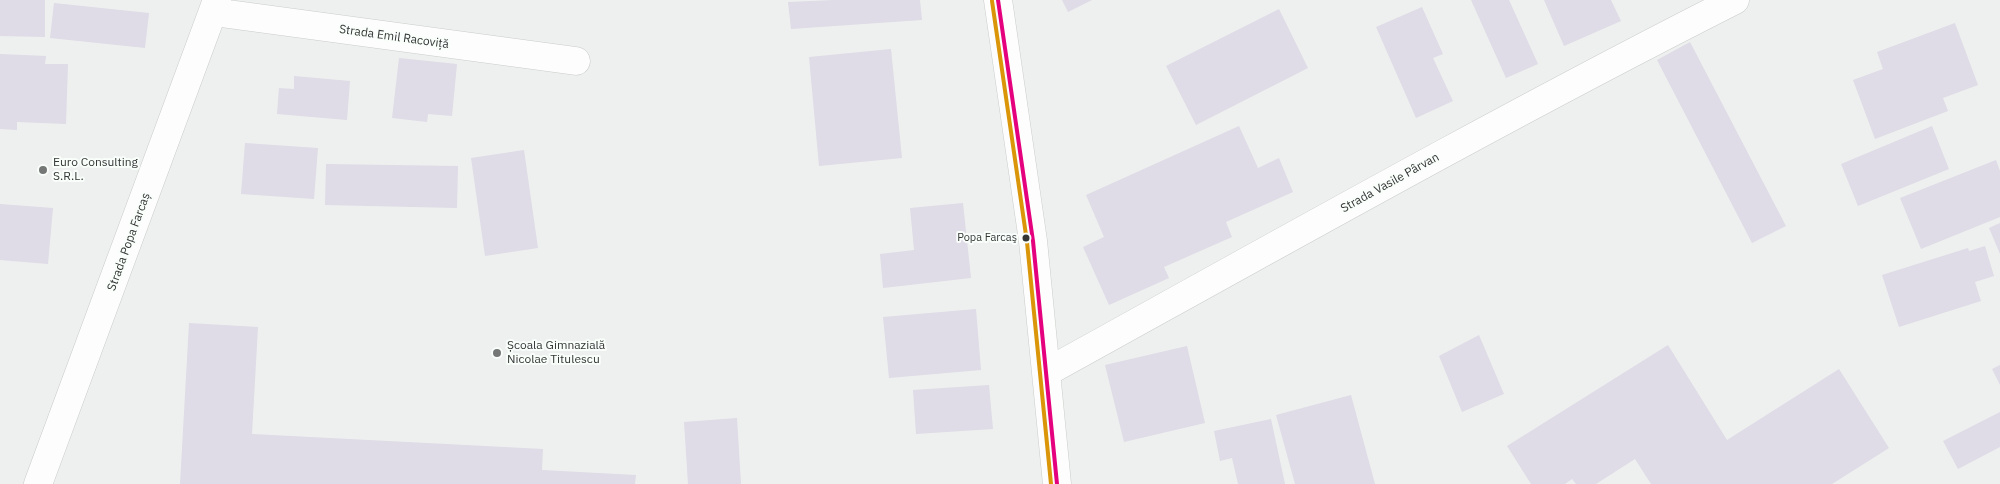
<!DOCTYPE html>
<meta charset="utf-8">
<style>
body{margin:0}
canvas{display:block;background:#edf0ee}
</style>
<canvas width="2000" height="484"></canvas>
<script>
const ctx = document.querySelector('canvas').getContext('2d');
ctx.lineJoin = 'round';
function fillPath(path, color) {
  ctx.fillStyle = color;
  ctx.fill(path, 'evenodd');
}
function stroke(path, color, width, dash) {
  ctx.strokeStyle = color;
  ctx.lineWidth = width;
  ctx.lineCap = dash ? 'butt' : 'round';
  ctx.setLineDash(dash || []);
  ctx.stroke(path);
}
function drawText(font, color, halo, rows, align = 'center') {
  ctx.font = font + ' "IBM Plex Sans",sans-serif';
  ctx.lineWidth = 4;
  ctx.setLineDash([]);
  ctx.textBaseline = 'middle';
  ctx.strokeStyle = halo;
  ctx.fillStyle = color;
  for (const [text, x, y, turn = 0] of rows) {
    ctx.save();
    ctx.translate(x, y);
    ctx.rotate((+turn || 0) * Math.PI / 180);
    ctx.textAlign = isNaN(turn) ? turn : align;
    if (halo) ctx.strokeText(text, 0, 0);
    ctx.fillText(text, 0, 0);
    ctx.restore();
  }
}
const building = new Path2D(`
 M0,0H45V37L0,36Z
 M834,0H920L922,20L791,29L788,2Z
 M1062,0H1092L1068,12Z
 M1471,0H1509L1538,64L1506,78Z
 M1544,0H1611L1621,21L1564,46Z
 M54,3L149,13L145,48L50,38Z
 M1422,7L1443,54L1433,58L1453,101L1416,118L1376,27Z
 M1279,9L1308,68L1196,125L1166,66Z
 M1955,23L1978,85L1943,98L1948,111L1875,139L1853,80L1883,69L1877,52Z
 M1690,42L1786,226L1752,243L1657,60Z
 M891,49L902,158L819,166L809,57Z
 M0,54L46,56L45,64H68L66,124L17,122V130L0,129Z
 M399,58L457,64L452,116L428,114L427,122L392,118Z
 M294,76L350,81L347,120L277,114L279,88L294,89Z
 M1239,126L1258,168L1279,158L1293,192L1226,222L1232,237L1164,267L1169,278L1109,305L1083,247L1104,237L1086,195Z
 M1932,126L1949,169L1858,206L1841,164Z
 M245,143L318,148L314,199L241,194Z
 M524,150L538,248L485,256L471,158Z
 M1996,160L2000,171V217L1921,249L1900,198Z
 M326,164L458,166L457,208L325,205Z
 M963,203L971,278L883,288L880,254L914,250L910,208Z
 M0,204L53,208L48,264L0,260Z
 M2000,223V254L1989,228Z
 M1985,246L1994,276L1975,282L1981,301L1899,327L1882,275L1968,248L1969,251Z
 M976,309L981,370L889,378L883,317Z
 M189,323L258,327L252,434L543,449L542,470L636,475L635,484H180Z
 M1479,335L1504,394L1462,412L1439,356Z
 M1668,345L1727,440L1839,369L1889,448L1832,484H1651L1635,459L1596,484H1576L1572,479L1565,484H1531L1507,446Z
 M1187,346L1205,423L1124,442L1105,365Z
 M2000,365V385L1992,369Z
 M989,385L993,429L916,434L913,390Z
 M1351,395L1375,484H1295L1276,415Z
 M2000,412V447L1958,469L1943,441Z
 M737,418L741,484H688L684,422Z
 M1271,419L1285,484H1238L1232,458L1220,461L1214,431Z`);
const minor = new Path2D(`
 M213,12L576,61
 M1047,372C1275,246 1502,118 1735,0
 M38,484L217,0`);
const tertiary = new Path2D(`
 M998,0L1033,241L1057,484`);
const bus1 = new Path2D(`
 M998,0L1033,241L1057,484`);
const bus2 = new Path2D(`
 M992,1L1027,242L1051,484`);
const markers = [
 [43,170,5,"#757776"],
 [1026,238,4.5,"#343635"],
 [497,353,5,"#757776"]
];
const busNames = [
 ["Popa Farcaş",1017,238]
];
const streetNames = [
 ["Strada Emil Racoviță",394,37,8],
 ["Strada Vasile Pârvan",1390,183,-29],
 ["Strada Popa Farcaș",129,242,-70]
];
const poiNames = [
 ["Euro Consulting",53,163],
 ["S.R.L.",53,177],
 ["Școala Gimnazială",507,346],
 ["Nicolae Titulescu",507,360]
];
fillPath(building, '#dfdbe7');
stroke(minor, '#caccca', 29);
stroke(tertiary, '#caccca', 29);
stroke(minor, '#fcfdfc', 28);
stroke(tertiary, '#fcfdfc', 28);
stroke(bus1, '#e5007d', 4);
stroke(bus2, '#da9508', 4);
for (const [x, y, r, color] of markers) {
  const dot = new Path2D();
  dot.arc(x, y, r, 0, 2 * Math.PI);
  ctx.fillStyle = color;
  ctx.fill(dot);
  stroke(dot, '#f9fefb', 2);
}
drawText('11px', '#343635', '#f9fefb', busNames, 'right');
drawText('12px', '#343635', '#f9fefb', streetNames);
drawText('12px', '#343635', '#f9fefb', poiNames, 'left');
</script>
